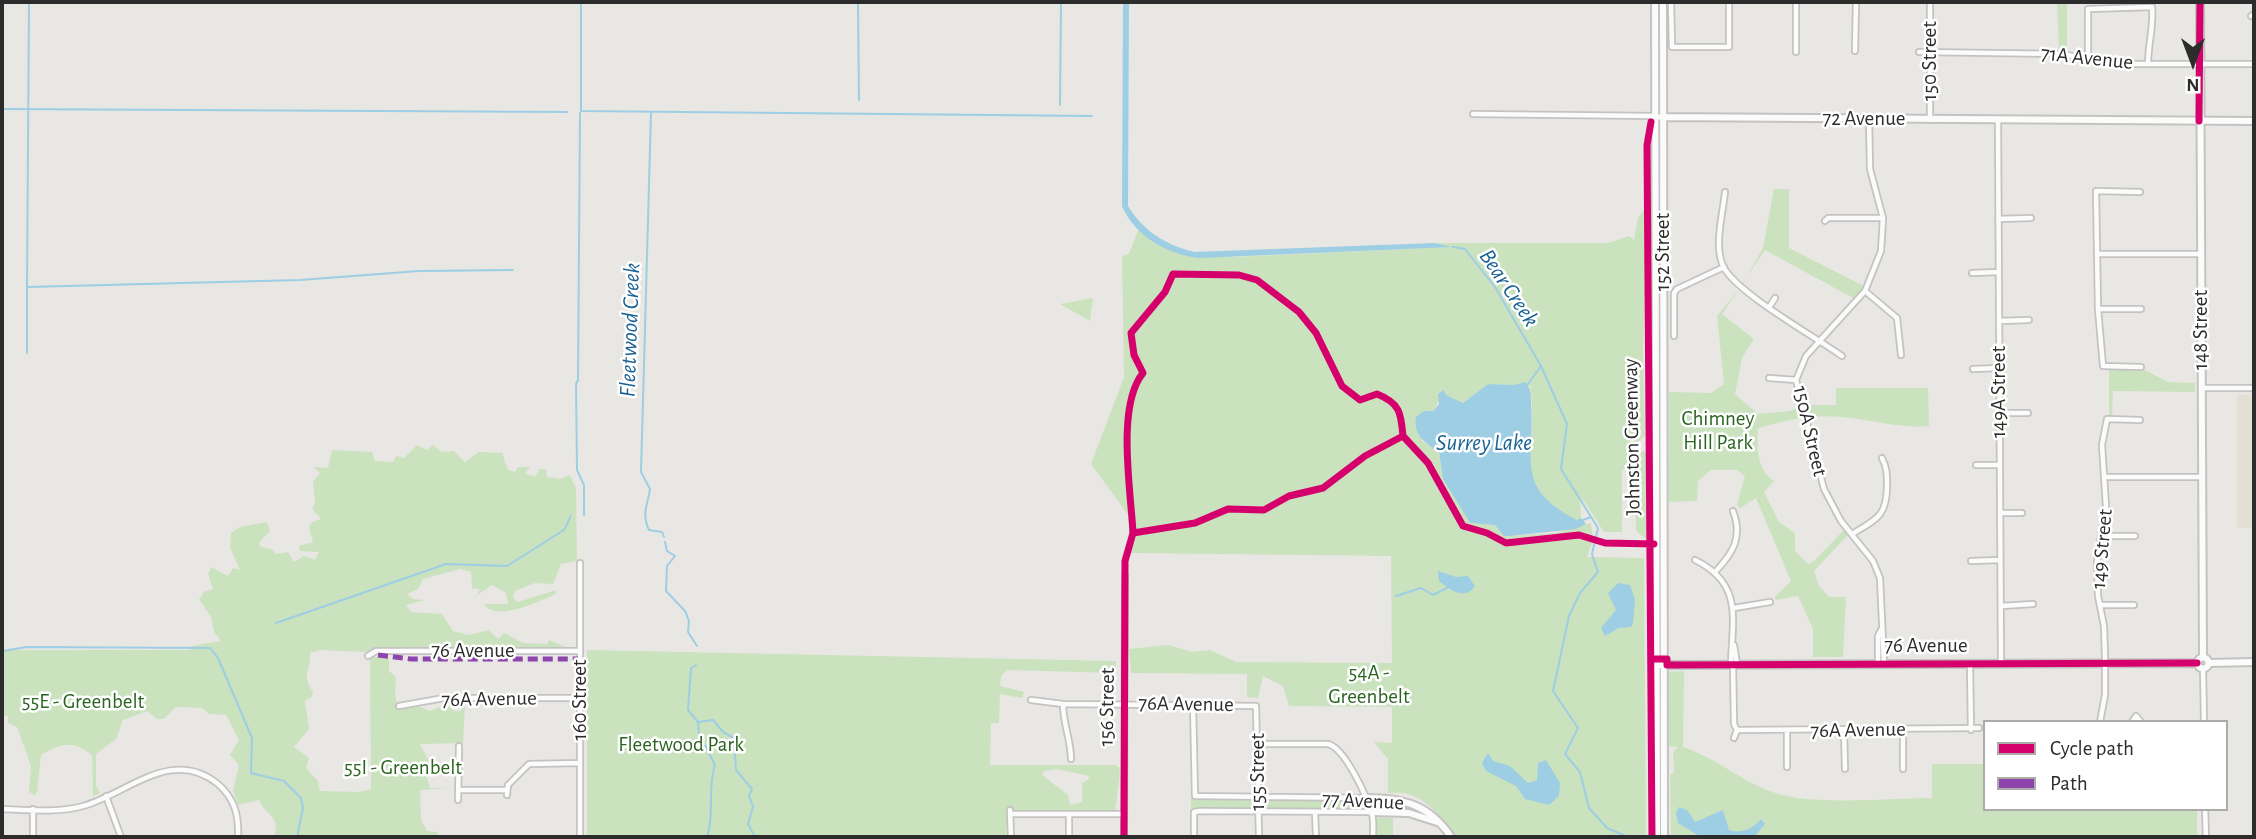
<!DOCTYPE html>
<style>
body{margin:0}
#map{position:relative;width:2256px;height:839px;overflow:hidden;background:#e9e7e3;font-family:"Alegreya Sans",sans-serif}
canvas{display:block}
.frame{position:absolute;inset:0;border:4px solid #2c2c2c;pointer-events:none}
.legend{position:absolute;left:1983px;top:720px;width:245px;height:91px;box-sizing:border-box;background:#fff;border:2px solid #ababab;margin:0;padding:9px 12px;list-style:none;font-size:21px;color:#2c2c2c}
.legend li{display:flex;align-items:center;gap:14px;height:35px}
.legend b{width:35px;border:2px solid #ababab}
.north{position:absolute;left:2158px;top:28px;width:70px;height:70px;-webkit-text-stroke:5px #fff;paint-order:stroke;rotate:180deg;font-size:19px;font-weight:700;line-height:28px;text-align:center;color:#2c2c2c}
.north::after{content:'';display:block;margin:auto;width:24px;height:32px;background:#2c2c2c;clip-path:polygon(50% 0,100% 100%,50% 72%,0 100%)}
</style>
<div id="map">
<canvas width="2256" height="839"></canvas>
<div class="frame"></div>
<ul class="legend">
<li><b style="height:9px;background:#d6006c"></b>Cycle path</li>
<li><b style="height:9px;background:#8e44ad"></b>Path</li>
</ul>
<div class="north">N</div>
</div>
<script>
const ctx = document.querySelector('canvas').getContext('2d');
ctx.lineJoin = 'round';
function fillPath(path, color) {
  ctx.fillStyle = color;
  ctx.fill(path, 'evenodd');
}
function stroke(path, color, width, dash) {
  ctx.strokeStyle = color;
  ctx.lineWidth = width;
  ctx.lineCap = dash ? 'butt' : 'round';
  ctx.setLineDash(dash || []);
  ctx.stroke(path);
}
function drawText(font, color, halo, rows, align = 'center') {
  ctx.font = font + ' "Alegreya Sans",sans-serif';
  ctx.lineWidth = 5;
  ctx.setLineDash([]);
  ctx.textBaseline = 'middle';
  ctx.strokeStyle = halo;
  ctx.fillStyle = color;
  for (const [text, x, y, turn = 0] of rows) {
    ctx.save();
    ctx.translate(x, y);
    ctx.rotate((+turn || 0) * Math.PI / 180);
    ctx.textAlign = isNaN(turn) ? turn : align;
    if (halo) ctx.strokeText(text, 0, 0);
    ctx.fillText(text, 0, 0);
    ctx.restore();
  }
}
const education = new Path2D(`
 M2237,395H2254V528H2237Z`);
const green = new Path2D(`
 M2057,2H2067V50H2059Z
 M1774,189H1789V248L1864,286L1855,299L1765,250L1722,314L1754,339L1742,358L1735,394L1758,414L1790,411L1802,405H1836V388H1928L1929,426C1899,429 1870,419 1841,417C1811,414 1786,420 1758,428C1757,448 1756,468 1774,481L1764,492L1779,522L1795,533V551L1808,564L1814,561L1844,530L1848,535L1814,571L1819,586L1829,597H1846L1843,657H1813V629L1798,596L1776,600L1775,597L1791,581L1756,498L1740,508L1737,505L1745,476L1737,470H1711L1698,481L1697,501L1669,502V392L1711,393L1724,384L1717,316L1743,284L1763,248Z
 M1648,204L1643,350L1645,436C1632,445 1629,451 1629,467L1622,470V532H1604L1584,501L1580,502L1581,518L1577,521C1506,484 1540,449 1530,386L1488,384L1463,403L1446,395L1445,391L1433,411H1424L1422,441L1439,452L1443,479L1470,523L1495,525L1504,536H1510L1556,533L1591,523L1593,540L1587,557L1644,558L1646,837H1456C1439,814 1420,788 1388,793V759L1374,742L1392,743V707L1289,706L1283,686L1263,676L1258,698L1247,697V674L1131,673L1129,649L1169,645L1192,652L1210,650L1236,662L1392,663L1391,556L1129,553V516L1091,464L1124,377L1122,256L1129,254L1138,230L1165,248L1235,257L1450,247L1434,243H1608L1629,236L1634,240L1638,218Z
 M1093,298L1090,321L1060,304Z
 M2109,368L2143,369L2168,382L2195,383V392L2113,391L2112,418L2109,417Z
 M417,445L427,450L433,445L442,452L454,451L465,462L479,452L502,453L508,470L515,472L518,467H530L525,473L535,477L540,469H546L547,477L560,479L570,475L576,488L577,561L561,564L553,584L535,583L515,591L513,598L518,602L556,590V594C540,601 495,623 484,604H508L506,593L492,585L476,596L480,589L472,588L471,572L460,569L423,579L418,589L407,594L413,599L424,600L406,605L411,612L442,614L453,631L469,635L489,630L498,639L504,633L523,643L547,644L549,640L568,648L378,647L365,652L320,650L310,653C312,671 300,672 313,692L312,697L305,701L309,729L294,747L309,758L306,768L318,781L320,791L360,792L371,789L370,657H389V671L396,677L395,693L398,708L416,705L430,711L446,704L454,711H461L463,704L465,707L463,743L420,744L429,762L426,774L430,788H448L420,790L421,820L427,831L438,832V837H274C282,817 265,815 259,800L238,805L233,790L239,765L230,755L239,740L226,715L209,714L202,708L176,707L164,719H157L147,711L123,720L116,739L96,754V785L100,793L93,796L92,755C71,739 61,744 41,755L37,792L35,795L29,792L31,766L17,727L8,723V716L2,715V650H190L191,646L221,641L214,632L211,617L199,599L204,592L213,589L208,574L211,567L228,576L233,568L240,570L230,548L231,533L240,527L267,522L270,531L259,543L261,547L272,549L276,554L288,552L294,562L304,556L315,560L319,552L300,551L299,546L313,542L309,527L312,522L321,519L312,508L315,503L313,482L320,473L313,467L328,468L332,450L372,452L375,461L393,462L396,456L404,458Z
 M1645,450L1648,464L1646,539L1636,531L1635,454Z
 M587,650L1116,661V673L1007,670L1001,676L1000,686L1024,692L1022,698L1000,694L999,723H991L990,765H1115L1119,767L1120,772L1115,813H1018L1008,807L1006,837H587ZM1056,769L1089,776L1088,780L1082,783V802L1070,805L1068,795L1042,775L1044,771Z
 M1684,671L1683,747C1717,758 1742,782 1775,793C1815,806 1888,798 1932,798V764H1985V809H2197V837H1671L1670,775L1674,772L1673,752L1678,747L1668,746V672Z
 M1191,799H1252V809L1191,808Z
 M1266,800H1361V810L1266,809Z
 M1373,800L1410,804L1433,818L1408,810H1377Z
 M1377,818H1393V837H1377Z`);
const water = new Path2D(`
 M1123,2H1129L1128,206C1143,231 1166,245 1194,252L1434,243L1452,247L1200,258C1169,255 1135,237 1122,206Z
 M1525,382C1531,388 1531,394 1531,402C1535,460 1514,488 1577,520L1581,518L1586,524L1576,529L1510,536H1504L1495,525L1470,523L1443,479L1439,452C1425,443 1413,435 1416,417L1424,411H1433L1439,404L1438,394L1444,390L1446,395L1463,403L1488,384L1514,385Z
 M1438,571L1456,577L1468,576L1475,586C1465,601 1450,590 1439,581Z
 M1618,583L1630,585L1635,600L1633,623L1631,627L1619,628L1605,636L1601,628L1616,610L1608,593Z
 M1488,753L1493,761L1510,766L1528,783L1537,780L1538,763L1546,760L1560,783L1559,796L1549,805L1525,799L1516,786L1486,771L1482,763Z
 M1679,807L1687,810L1695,822L1723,810L1729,830C1740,834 1753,829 1761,819L1765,824L1754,837H1701L1678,823L1676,813Z`);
const stream = new Path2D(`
 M581,2V111L1092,116
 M858,2L859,100
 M1060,105L1061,2
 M2,109L567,112
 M580,113L578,380L576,384L577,470L584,485V515
 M651,113L641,472L650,489C648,505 641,513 649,530L662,532L664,537
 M1453,247L1465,249L1495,287L1541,366L1567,424L1561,469L1598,528L1592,554L1598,572L1580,593L1569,616L1553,691L1578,728L1565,754L1580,772L1589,808L1607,828L1628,837
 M27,287L29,2
 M27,353V287L300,280L419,271L513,270
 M1528,384L1541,366
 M1583,520L1591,517
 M665,542L667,551L675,556L667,566L666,591L685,611L689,621L688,632L697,646
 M1396,596L1421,588L1433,595L1449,587
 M276,623L446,564L507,566L564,530L571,516
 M2,651L27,647L210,648L218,658L252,738L251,773L284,781L301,798L303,808L297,837
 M696,665L691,668L688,710L698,722L713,720L723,732L734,738L736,770L752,789L749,796L753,807L748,824L755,837
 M698,723L699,734L715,765C707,789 715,814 707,837`);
const street = new Path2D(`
 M1671,2L1672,47H1729V2
 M1796,2V52
 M1930,2V120
 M2251,16L2254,14
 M1855,51L1856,2
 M1919,52L2064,54L2103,64H2254
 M2088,58V9L2152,7C2154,26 2148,44 2148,64
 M1473,114L1655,116
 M1869,119L1870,169L1883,218L1881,251L1865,291L1806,356L1796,380L1824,489L1841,521L1873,561L1880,578L1884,664
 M1998,120L2001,664
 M1725,192C1723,214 1713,247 1724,268C1740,295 1814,336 1842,356
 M2140,192L2096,191L2098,309L2103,366L2141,367
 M1998,219L2031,218
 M1825,221L1828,218H1883
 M2097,254H2200
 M1972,273L1998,272
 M1865,291L1897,318L1901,355
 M1770,306L1775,298
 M2098,309H2141
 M1999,321L2029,320
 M1674,336V293L1677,289L1724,267
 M1973,369L1999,368
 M1769,378L1796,380
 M2202,388H2254
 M1999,413H2028
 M1976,465H2000
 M2104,477H2200
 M2000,513H2022
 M1852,534C1877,519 1887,516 1887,485C1887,474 1887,468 1882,458
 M2101,536H2135
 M1695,560C1744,584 1732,620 1731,664
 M1971,561L2000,560
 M1716,571C1733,553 1743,537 1733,511
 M2100,605H2134
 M2001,606L2033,604
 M1734,608L1770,602
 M1734,645L1737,664
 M368,656L376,651H580
 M1733,664L1734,724L1737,730
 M1878,664V636L1881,630
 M1970,664L1971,730
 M2203,669L2204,722
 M1031,700L1063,704L1256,706L1259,837
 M1063,704C1063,724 1071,740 1071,759
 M1193,704L1195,796L1365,798
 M399,706L444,698H580
 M2100,722L2105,695V657L2104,626L2098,596L2097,561L2106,506L2102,445L2107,419L2140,420
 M2132,722L2136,716L2141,722
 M1903,729V769
 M1737,730L1979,728
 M1844,730L1845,769
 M1787,731V767
 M1734,738L1737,730
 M1258,744H1328C1345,748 1367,797 1372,814C1374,821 1373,830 1373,837
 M459,790H506
 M507,795L508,785L529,764L580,763
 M106,796L121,837
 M458,800L459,746
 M2,809C27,810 59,813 83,806C127,794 172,746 218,784C235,799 239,816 238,837
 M33,809V837
 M2205,809L2206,837
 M1010,810L1011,837
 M1315,812L1316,837
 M1010,814H1124
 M1069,814V837
 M580,837V563
 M1124,837L1125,576
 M1194,837V812L1200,811L1371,812`);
const secondary = new Path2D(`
 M1655,2L1657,837
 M1663,2L1664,837
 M2200,2L2203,657
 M1661,117L2254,121
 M2197.5 663a5.5 5.5 0 1 1 11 0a5.5 5.5 0 1 1-11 0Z
 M2209,663L2254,662
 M1660,665L2197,663
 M1365,798C1403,798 1429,804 1451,837
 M1371,812L1409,813L1437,822`);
const quiet = new Path2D(`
 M378,655L411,659H578`);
const cycleway = new Path2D(`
 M2199,121L2200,2
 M1651,122L1647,145L1652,837
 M1133,533C1131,491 1116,406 1143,373L1134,355L1131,333L1165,292L1173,274L1239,275L1257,280L1299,312L1316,333L1342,386L1360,400L1377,394C1400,403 1401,413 1403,436
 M1652,659H1667V665L2197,663
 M1124,837L1125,561L1133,533L1195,523L1228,509L1264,510L1289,496L1323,488L1365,456L1403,436L1428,463L1463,526L1487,533L1506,543L1579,535L1605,543L1654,544`);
const streetNames = [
 ["71A Avenue",2087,58,6],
 ["150 Street",1930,61,-90],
 ["72 Avenue",1864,119],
 ["152 Street",1663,252,-90],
 ["148 Street",2201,330,-90],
 ["149A Street",1999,392,-90],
 ["150A Street",1810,431,77],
 ["Johnston Greenway",1632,437,-91],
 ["149 Street",2102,549,-85],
 ["76 Avenue",1926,646],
 ["76 Avenue",473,651],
 ["76A Avenue",489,699,-1],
 ["160 Street",580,700,-90],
 ["76A Avenue",1186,704,1],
 ["156 Street",1107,707,-89],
 ["76A Avenue",1858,730,-1],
 ["155 Street",1258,772,-90],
 ["77 Avenue",1363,801,3]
];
const parkNames = [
 ["Chimney",1718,419],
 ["Hill Park",1718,443],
 ["54A -",1369,673],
 ["Greenbelt",1369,697],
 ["55E - Greenbelt",83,702],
 ["Fleetwood Park",681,745],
 ["55I - Greenbelt",403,768]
];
const waterNames = [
 ["Bear Creek",1509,288,56],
 ["Fleetwood Creek",630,330,-88],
 ["Surrey Lake",1484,443]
];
fillPath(education, '#e3dfd2');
fillPath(green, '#cbe2bf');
fillPath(water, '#9dcee4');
stroke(stream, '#9dcee4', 2);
stroke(street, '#c4c3c2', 8);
stroke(secondary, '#c4c3c2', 10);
stroke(street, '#fcfbfb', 4.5);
stroke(secondary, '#fcfbfb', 6);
stroke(quiet, '#8e44ad', 5, [10, 5]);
stroke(cycleway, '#d6006c', 7);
drawText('21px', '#2c2c2c', '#fff', streetNames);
drawText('21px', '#2b6421', '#fff', parkNames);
drawText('italic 23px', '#196293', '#fff', waterNames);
</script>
